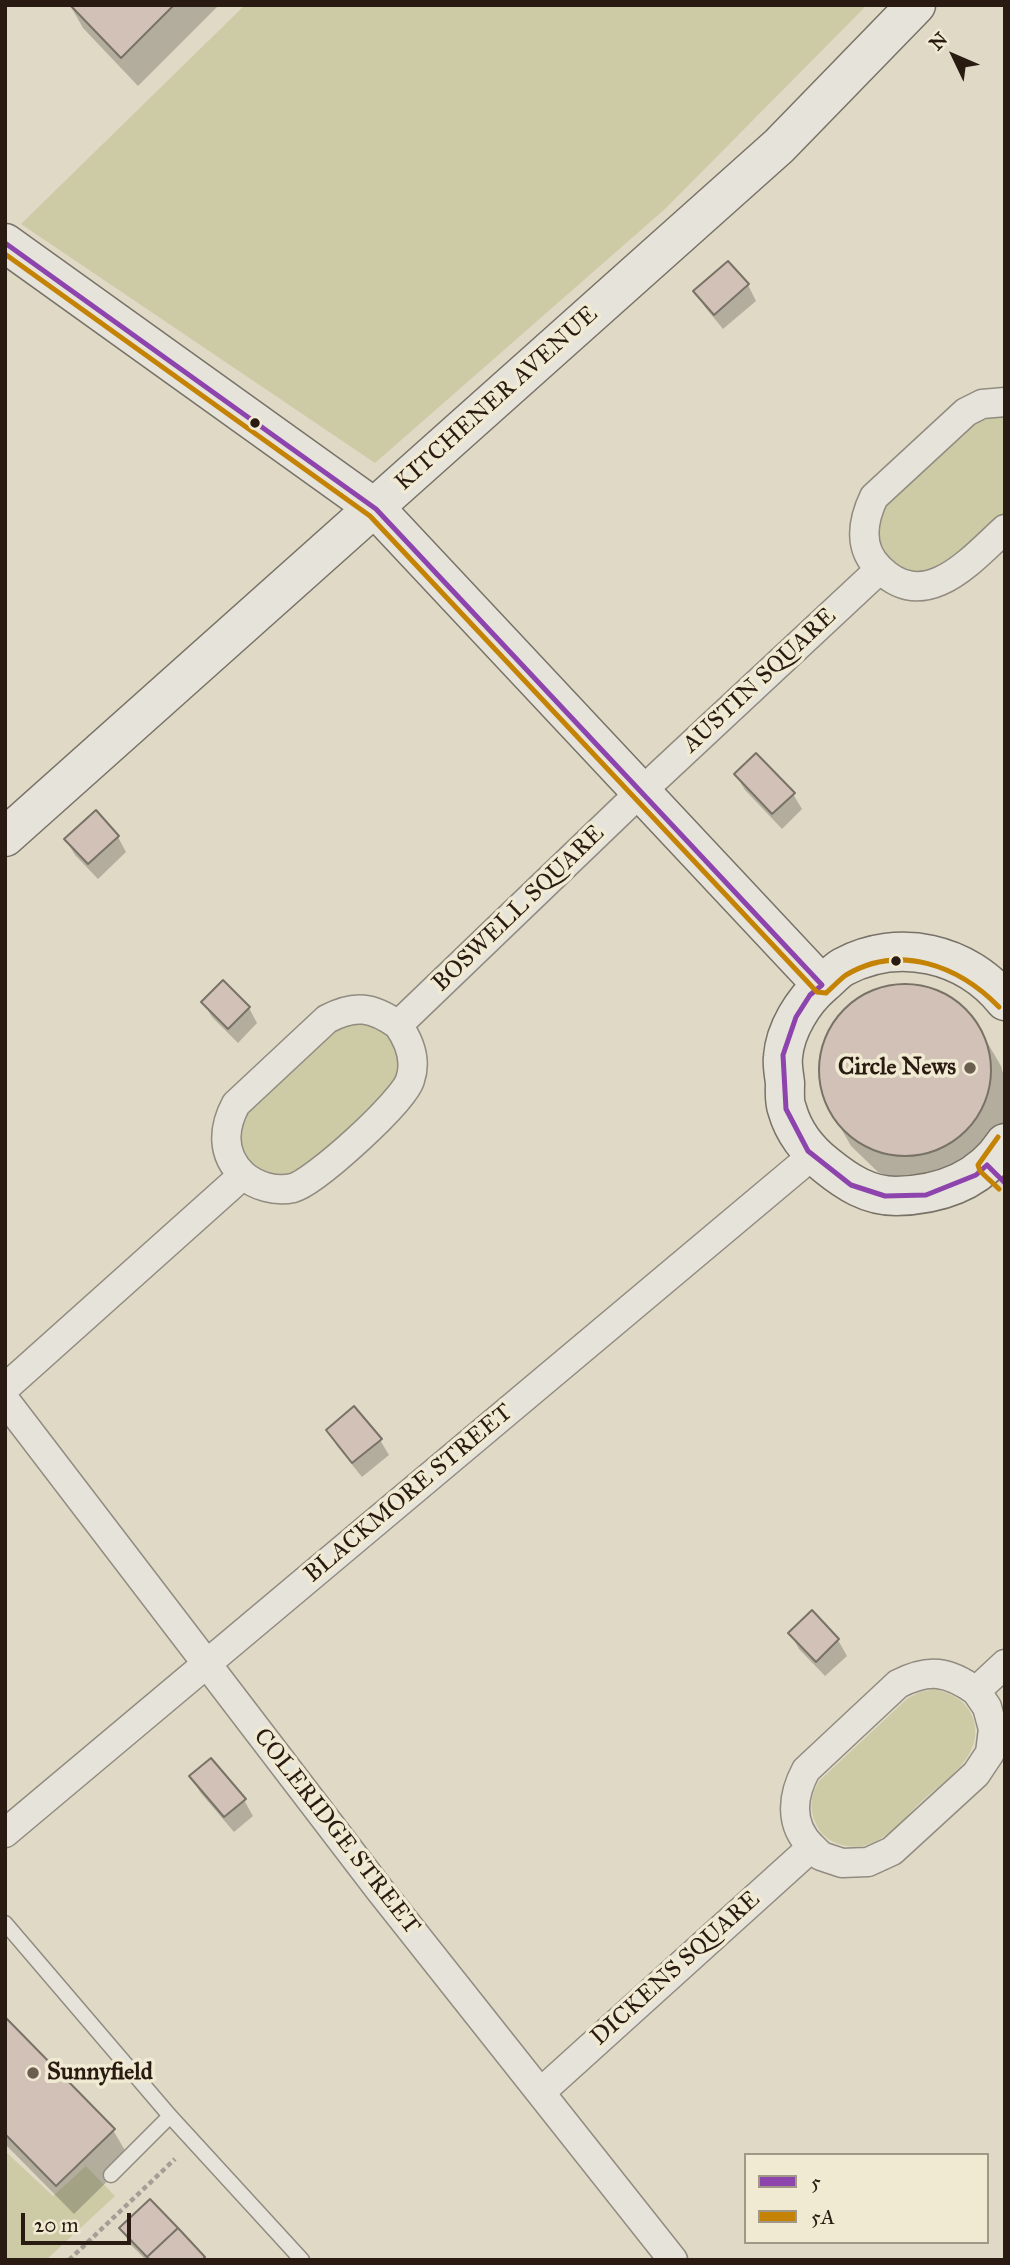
<!DOCTYPE html>
<style>
body{margin:0}
#map{position:relative;width:1010px;height:2265px;overflow:hidden;background:#e0d9c6;font-family:"IM FELL Great Primer",serif}
canvas{display:block}
.frame{position:absolute;inset:0;border:7px solid #2a1b12;pointer-events:none}
.legend{position:absolute;left:744px;top:2153px;width:245px;height:91px;box-sizing:border-box;background:#f1ead3;border:2px solid #a19786;margin:0;padding:9px 12px;list-style:none;font-size:21px;color:#2a1b12}
.legend li{display:flex;align-items:center;gap:14px;height:35px}
.legend b{width:35px;border:2px solid #a19786}
.north{position:absolute;left:919px;top:21px;width:70px;height:70px;-webkit-text-stroke:5px #f1ead3;paint-order:stroke;rotate:314deg;font-size:19px;font-weight:700;line-height:28px;text-align:center;color:#2a1b12}
.north::after{content:'';display:block;margin:auto;width:24px;height:32px;background:#2a1b12;clip-path:polygon(50% 0,100% 100%,50% 72%,0 100%)}
.scale{position:absolute;left:21px;top:2213px;width:110px;height:32px;box-sizing:border-box;border:4px solid #2a1b12;border-top:0;padding-left:9px;font-size:21px;line-height:24px;white-space:nowrap;color:#2a1b12;-webkit-text-stroke:5px #f1ead3;paint-order:stroke}
</style>
<div id="map">
<canvas width="1010" height="2265"></canvas>
<div class="frame"></div>
<ul class="legend">
<li><b style="height:9px;background:#8e44ad"></b>5</li>
<li><b style="height:9px;background:#c48304"></b>5A</li>
</ul>
<div class="north">N</div>
<div class="scale">20 m</div>
</div>
<script>
const ctx = document.querySelector('canvas').getContext('2d');
ctx.lineJoin = 'round';
function fillPath(path, color) {
  ctx.fillStyle = color;
  ctx.fill(path, 'evenodd');
}
function stroke(path, color, width, dash) {
  ctx.strokeStyle = color;
  ctx.lineWidth = width;
  ctx.lineCap = dash ? 'butt' : 'round';
  ctx.setLineDash(dash || []);
  ctx.stroke(path);
}
function drawText(font, color, halo, rows, align = 'center') {
  ctx.font = font + ' "IM FELL Great Primer",serif';
  ctx.lineWidth = 7;
  ctx.setLineDash([]);
  ctx.textBaseline = 'middle';
  ctx.strokeStyle = halo;
  ctx.fillStyle = color;
  for (const [text, x, y, turn = 0] of rows) {
    ctx.save();
    ctx.translate(x, y);
    ctx.rotate((+turn || 0) * Math.PI / 180);
    ctx.textAlign = isNaN(turn) ? turn : align;
    if (halo) ctx.strokeText(text, 0, 0);
    ctx.fillText(text, 0, 0);
    ctx.restore();
  }
}
const green = new Path2D(`
 M245,5H867L665,209L375,463L21,224Z
 M1005,412V515L951,565L910,575L881,556L873,530L882,503L972,420Z
 M361,1020L390,1032L402,1060L399,1076L389,1092L309,1166L290,1175L271,1176L257,1170L245,1158L237,1135L246,1110L334,1028Z
 M935,1689C953,1694 968,1701 974,1721C983,1757 945,1780 922,1801C905,1817 886,1842 862,1846C845,1849 825,1842 817,1826C809,1810 810,1796 819,1781L908,1698L920,1692Z
 M5,2151L53,2196L86,2166L115,2196L46,2260H5Z`);
const shadow = new Path2D(`
 M70,5H219L138,86L83,28Z
 M728,263L748,285L756,301L723,329L705,307L696,292Z
 M736,775L793,794L802,809L782,829L745,790Z
 M118,837L126,852L98,879L75,855L66,840Z
 M892,986L928,988L952,999L973,1018L1001,1066L1005,1081V1121L992,1149L911,1185L878,1172L851,1146L834,1116L823,1090L821,1062L826,1040L839,1017L866,995Z
 M203,1002L249,1008L257,1023L238,1043L212,1017Z
 M328,1431L380,1440L389,1455L362,1477L337,1446Z
 M812,1613L838,1640L847,1656L825,1676L799,1649L790,1633Z
 M191,1776L244,1800L253,1816L234,1832L200,1792Z
 M5,2019L113,2130L130,2159L74,2214L5,2144Z
 M150,2201L206,2260H146L130,2244L121,2228Z`);
const building = new Path2D(`
 M70,5H174L121,58Z
 M728,261L749,284L714,315L693,291Z
 M756,753L795,793L772,814L734,774Z
 M96,810L119,836L88,864L64,839Z
 M223,980L250,1007L228,1029L201,1002Z
 M819 1070a86 86 0 1 1 172 0a86 86 0 1 1-172 0Z
 M354,1406L382,1439L352,1463L326,1430Z
 M812,1610L839,1639L816,1662L788,1633Z
 M211,1758L246,1799L224,1817L189,1776Z
 M5,2017L115,2129L56,2186L5,2134Z
 M150,2199L178,2228L147,2257L119,2228Z
 M178,2228L205,2257L202,2260H150L147,2257Z`);
const path = new Path2D(`
 M69,2260L175,2159`);
const lane = new Path2D(`
 M5,1923L170,2116L302,2260
 M111,2175L170,2116`);
const street = new Path2D(`
 M880,569C926,614 971,560 1005,529
 M243,1175C256,1186 275,1192 293,1188C315,1182 403,1102 410,1080C417,1060 410,1042 398,1025L626,806L880,569C858,549 862,522 874,497L966,412L982,404L1005,402
 M5,1388L243,1175C221,1154 223,1128 236,1104L327,1019C355,1004 373,1007 398,1025
 M5,1400L379,1889L673,2260
 M5,1833L813,1155
 M812,1847L821,1856L842,1863L868,1862L892,1851L976,1774L990,1753L993,1729L987,1707L976,1691L1005,1664
 M541,2092L812,1847C789,1825 792,1796 806,1770L898,1684C929,1668 948,1671 976,1691`);
const secondary = new Path2D(`
 M5,243L376,509L822,985
 M5,837L779,146L916,5
 M1005,1001C966,953 899,937 843,967C836,971 829,979 823,984C803,1001 785,1030 783,1057C782,1065 784,1074 785,1083C785,1091 784,1102 787,1109C793,1131 808,1151 826,1165C847,1182 868,1196 896,1196C941,1195 980,1181 1005,1143`);
const bus1 = new Path2D(`
 M5,243L376,509L822,985L810,995L796,1017L783,1055L786,1109L808,1151L851,1185L885,1196L926,1195L976,1175L987,1165L1005,1183`);
const bus2 = new Path2D(`
 M5,254L370,516L817,992L826,993C833,987 839,980 846,975C900,943 959,966 999,1007
 M998,1137L978,1165L980,1171L999,1189`);
const markers = [
 [255,423,6,"#2a1b12"],
 [896,961,6,"#2a1b12"],
 [970,1068,7,"#6a5e51"],
 [33,2073,7,"#6a5e51"]
];
const streetNames = [
 ["KITCHENER AVENUE",497,399,-42],
 ["AUSTIN SQUARE",760,681,-43],
 ["BOSWELL SQUARE",519,909,-44],
 ["BLACKMORE STREET",409,1494,-40],
 ["COLERIDGE STREET",336,1832,52],
 ["DICKENS SQUARE",676,1969,-42]
];
const poiNames = [
 ["Circle News",956,1068],
 ["Sunnyfield",47,2073,"left"]
];
fillPath(green, '#cdcba6');
fillPath(shadow, '#0003');
fillPath(building, '#d2c1b6');
stroke(building, '#787267', 2);
stroke(lane, '#918b80', 17);
stroke(street, '#918b80', 31);
stroke(secondary, '#787267', 41);
stroke(path, '#a39f97', 4.5, [5, 3.5]);
stroke(lane, '#e6e3da', 14);
stroke(street, '#e6e3da', 28);
stroke(secondary, '#e6e3da', 38);
stroke(bus1, '#8e44ad', 5);
stroke(bus2, '#c48304', 5);
for (const [x, y, r, color] of markers) {
  const dot = new Path2D();
  dot.arc(x, y, r, 0, 2 * Math.PI);
  ctx.fillStyle = color;
  ctx.fill(dot);
  stroke(dot, '#f1ead3', 2.5);
}
drawText('24px', '#2a1b12', '#f1ead3', streetNames);
drawText('bold 24px', '#2a1b12', '#f1ead3', poiNames, 'right');
</script>
